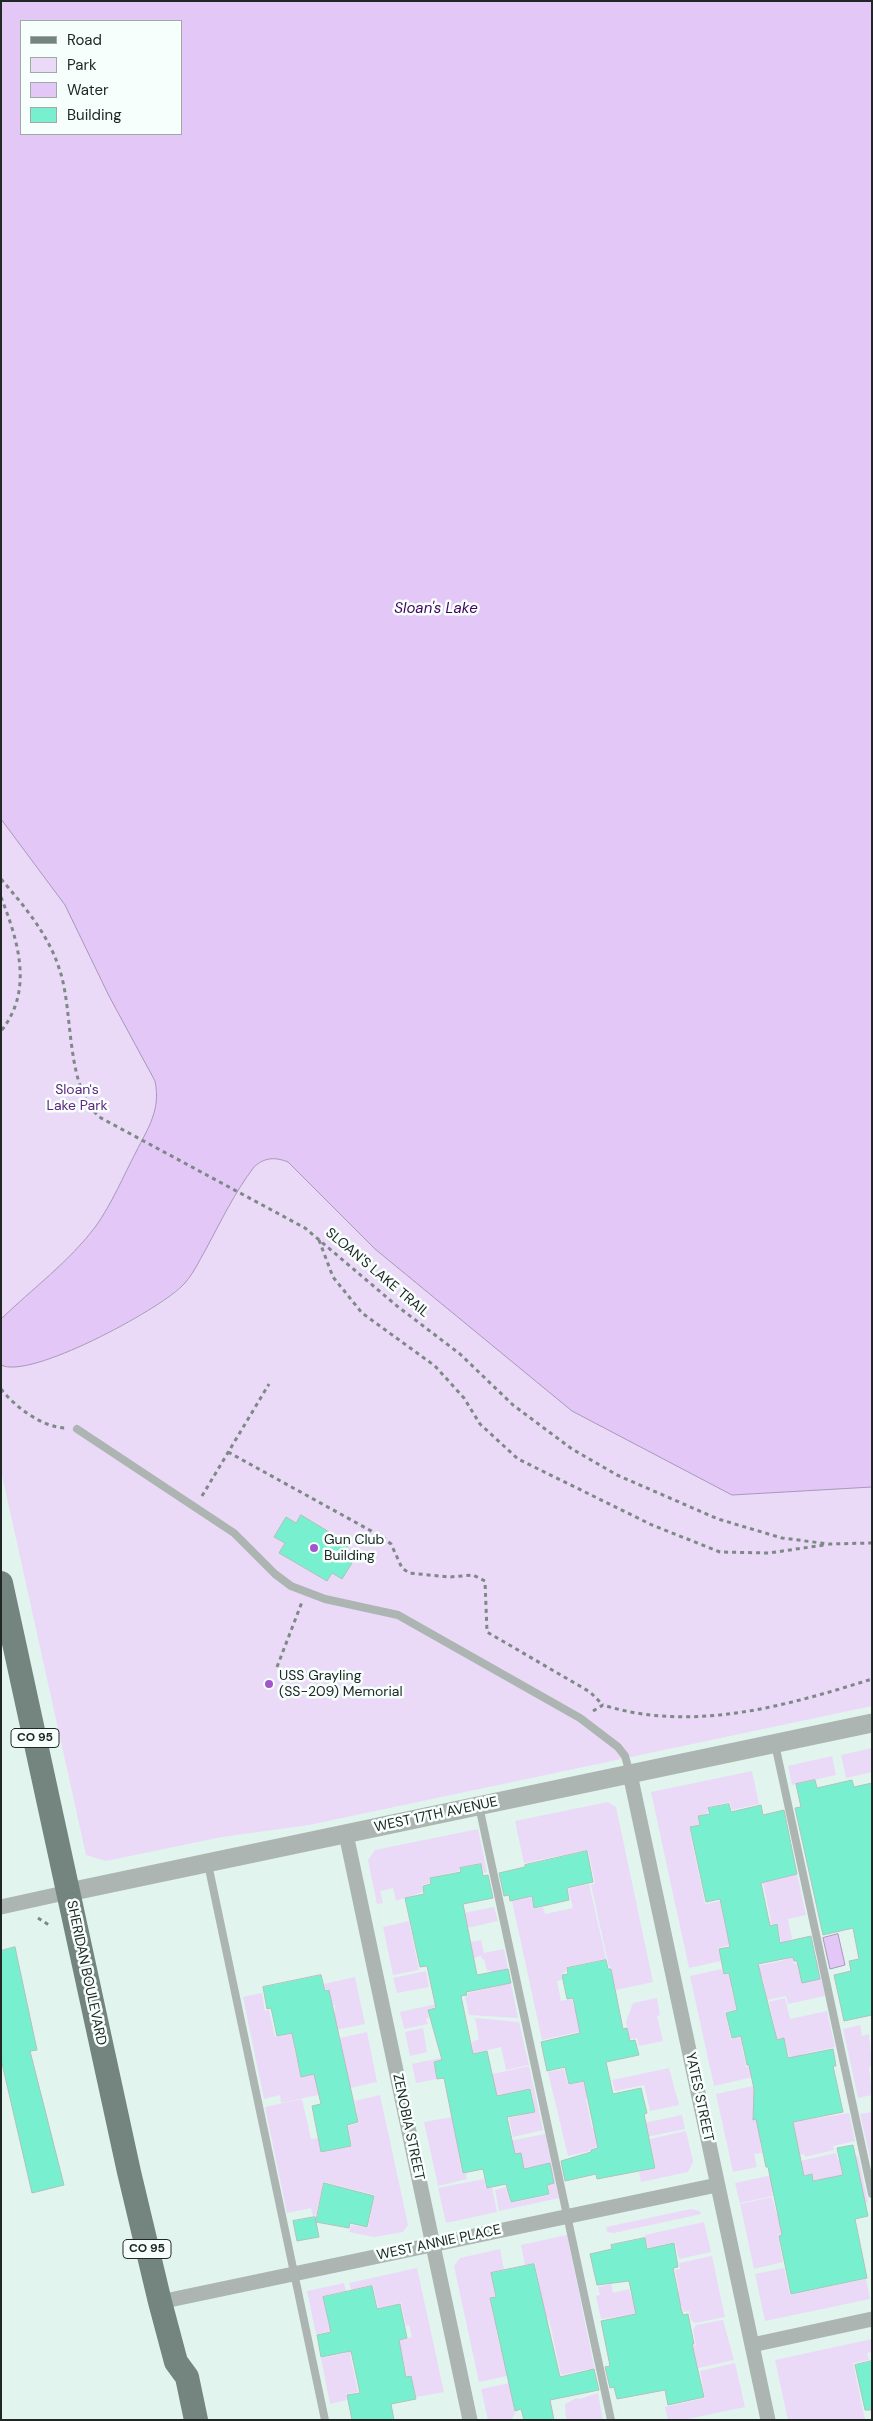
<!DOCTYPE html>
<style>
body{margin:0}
#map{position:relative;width:873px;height:2421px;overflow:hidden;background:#e1f5ee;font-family:"DM Sans",sans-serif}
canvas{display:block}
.frame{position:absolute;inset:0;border:2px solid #202725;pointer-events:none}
.legend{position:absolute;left:20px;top:20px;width:162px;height:115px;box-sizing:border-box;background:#f7fffc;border:1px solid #a1a9a6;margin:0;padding:6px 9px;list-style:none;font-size:15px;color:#202725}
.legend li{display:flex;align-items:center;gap:10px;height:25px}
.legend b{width:25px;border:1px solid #a1a9a6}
</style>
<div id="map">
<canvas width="873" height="2421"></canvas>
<div class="frame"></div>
<ul class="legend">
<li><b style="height:6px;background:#74847f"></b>Road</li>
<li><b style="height:14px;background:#ebd9f8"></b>Park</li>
<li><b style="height:14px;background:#e3c7f7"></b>Water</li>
<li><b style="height:14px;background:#78f0cf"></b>Building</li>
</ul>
</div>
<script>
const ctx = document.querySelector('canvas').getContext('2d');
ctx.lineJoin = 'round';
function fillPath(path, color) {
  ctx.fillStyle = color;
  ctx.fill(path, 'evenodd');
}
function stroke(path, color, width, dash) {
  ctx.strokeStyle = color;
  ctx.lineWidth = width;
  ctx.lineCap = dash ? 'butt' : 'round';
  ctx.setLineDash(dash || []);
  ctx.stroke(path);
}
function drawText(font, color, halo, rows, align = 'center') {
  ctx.font = font + ' "DM Sans",sans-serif';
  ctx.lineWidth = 5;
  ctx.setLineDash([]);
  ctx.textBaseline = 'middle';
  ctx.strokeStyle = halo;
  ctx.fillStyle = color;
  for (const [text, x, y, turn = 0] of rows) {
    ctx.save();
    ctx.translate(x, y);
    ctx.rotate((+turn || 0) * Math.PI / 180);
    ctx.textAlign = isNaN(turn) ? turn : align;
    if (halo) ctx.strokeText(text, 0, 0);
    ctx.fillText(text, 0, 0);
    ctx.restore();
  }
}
const green = new Path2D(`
 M1,819L65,905L155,1081C161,1110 148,1128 136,1152C123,1177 112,1203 96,1226C69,1262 33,1288 1,1319Z
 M268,1158H277L288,1162L375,1249L572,1411L732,1495L872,1487V1706L309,1825L222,1837L106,1861L86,1855L1,1471V1365C29,1380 159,1311 182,1287C189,1279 194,1267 199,1258C214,1231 230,1205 245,1179L254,1167Z
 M872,1748V1772L846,1778L841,1755Z
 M832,1756L836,1775L792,1785L788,1766Z
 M752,1771L759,1804L732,1810L730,1802L707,1807L708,1813L697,1816L699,1824L689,1827L705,1904L720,1901L726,1930L735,1944L718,1948L721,1961L689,1968L651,1792Z
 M608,1802L616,1807L653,1982L616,1990L611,1967H609L591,1885L595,1883L588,1850L524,1863L515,1821Z
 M478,1829L487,1872L484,1873L481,1863L459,1868V1871L429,1878L430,1883L422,1885L423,1892L396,1901L393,1888L380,1891L383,1903L377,1904L368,1860L375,1850Z
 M797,1874L806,1915L788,1919L792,1939L788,1940L789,1948L783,1949L777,1923L734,1933L733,1929L771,1921L763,1883Z
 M589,1884L606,1959L566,1967V1972L561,1974L562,1980L557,1981L561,2001L572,1999L574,2008L596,2028L542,2040L512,1901L531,1897L534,1909L543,1907L545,1914L573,1908L568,1889Z
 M494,1907L498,1921L467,1928L464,1913Z
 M409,1921L419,1970L393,1975L383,1927Z
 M481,1940L484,1953L504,1949L518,2018L469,2015L465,1997L468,1996V1993L499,1986L497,1977L492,1978L490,1970L487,1971L484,1959H482L481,1956L474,1958L471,1942Z
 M792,1952L794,1964L817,1960L825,1996L788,2004L786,1996L767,2000L763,1978L756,1979L753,1967L785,1960L784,1953Z
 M722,1969L724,1975L752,1969L755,1980L731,1986L736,2009L725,2012L731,2039L775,2029L769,2002L785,1998L790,2019L827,2011L835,2047L803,2054L792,2065L784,2038L742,2046L746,2067L751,2066L753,2077L714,2086L690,1976Z
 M426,1971L429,1987L397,1993L393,1978Z
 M355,1977L365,2024L321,2033L294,2048L301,2077L346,2068L340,2038L367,2032L377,2082L281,2103L280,2095L264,2099L243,1997L262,1993L265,2011L269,2010L275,2037L295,2033L335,2018V2005H333L329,1989L326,1990L324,1984Z
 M657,1998L660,2015L657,2016L663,2041L639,2046L637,2038L630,2039L626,2022L633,2003Z
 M441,2003V2006L428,2009L429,2018L426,2019L428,2024L404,2029L400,2012Z
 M475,2018L519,2022L529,2065L506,2070L501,2047L433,2062L437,2079L416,2083L412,2064L473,2051L472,2042L479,2039Z
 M860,2025L862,2036L869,2034L872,2066L869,2067L872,2095L858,2098L843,2029Z
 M423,2028L427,2052L410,2056L405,2032Z
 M529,2066L543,2130L513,2137L509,2118L536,2112L531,2088L482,2099L483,2076Z
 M669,2068L679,2105L650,2111L644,2085L615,2091L612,2080Z
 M564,2069L568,2085L607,2077L611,2094L586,2099L592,2128L616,2123L639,2124L682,2115L685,2129L589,2149L590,2151L568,2156L548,2072Z
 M781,2080L782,2082L754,2088L755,2097L753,2120L757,2119L795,2134L760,2142L762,2153L754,2154L757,2167L733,2172L716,2094Z
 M380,2095L408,2225L403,2232L374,2237L349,2232L351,2225L368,2228L375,2195L324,2182L316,2215L313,2216L311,2208L287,2213L265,2107L302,2099L311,2139L318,2138L321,2153L352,2146L348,2126L359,2123L355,2101Z
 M872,2112V2166L860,2114Z
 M849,2113L855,2141L833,2146L834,2150L805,2157L804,2154L800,2155L793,2122Z
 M452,2117L462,2174L466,2173L467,2179L438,2186L424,2122Z
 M686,2131L693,2162L688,2172L641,2182L639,2172L656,2168L650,2139Z
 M545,2134L559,2198L499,2211L495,2190L506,2187L510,2203L550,2195L544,2164L524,2168L521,2153L502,2157L499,2143Z
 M836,2153L838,2160L858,2156L868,2202L831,2210L819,2179L814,2180L812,2174L773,2182L775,2191L772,2192L773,2196L740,2203L735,2183L796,2170L795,2162Z
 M484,2179L486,2188L492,2187L497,2212L446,2223L438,2188Z
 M772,2197L777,2215L808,2208L812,2227L778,2235L783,2262L754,2269L740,2204Z
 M691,2209L700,2211L701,2214L614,2233L607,2232L606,2227Z
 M704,2222L711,2252L679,2259L675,2242L648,2248L645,2235Z
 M567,2235L595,2371L590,2372L589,2369L561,2375L549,2319L496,2330L500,2348H502L512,2375L479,2382L454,2266L460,2258L500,2249L504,2270L491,2273L495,2296L490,2298L494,2319L544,2309L535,2263L525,2265L521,2245Z
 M712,2256L725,2317L695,2323L691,2320L689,2311L684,2312L682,2306L651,2312L648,2298L679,2291L675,2270L680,2269L679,2263Z
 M417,2268L444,2392L416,2397L411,2375L407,2376L401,2350L387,2353L385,2344L412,2337L409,2325L406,2326L401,2303L378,2308L373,2285L351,2290L349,2283Z
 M784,2268L790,2295L866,2279L870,2299L765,2321L755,2274Z
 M344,2283L346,2291L323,2296L329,2325L359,2319L366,2350L350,2354L358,2392L346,2394L347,2400L330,2404L321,2358L347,2353L342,2329L316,2334L307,2291Z
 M611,2284L613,2293L629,2289L631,2296L636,2295L648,2312L601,2319L596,2296L600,2295L598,2287Z
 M723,2320L734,2360L698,2368L697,2363H694L678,2349L696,2345L693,2330L696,2325Z
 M872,2339V2352L867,2353L869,2360L853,2363L865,2420H788L775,2360Z
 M735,2363L745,2407L682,2420H668L665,2407L705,2398L700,2371Z
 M534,2378L535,2381L510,2387L515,2414L511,2420H488L481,2389Z
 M598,2393L603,2420H566L565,2404L576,2398L580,2399Z`);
const water = new Path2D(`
 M1,1H872V1487L732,1495L572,1411L375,1249L288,1162C275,1157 265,1157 254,1167C235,1192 221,1221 206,1249C199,1261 192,1277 181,1287C158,1310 30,1380 1,1365V1319C33,1288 69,1262 96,1226C112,1203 123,1177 136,1152C148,1128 161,1110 155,1081L109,996L65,905L1,819ZM21,21H181V134H21Z
 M838,1934L845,1965L830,1969L823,1938Z`);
const building = new Path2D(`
 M301,1515L349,1544L344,1552L355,1558L342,1579L332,1573L327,1581L279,1553L285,1543L274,1537L286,1517L296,1523Z
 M815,1780L817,1788L852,1780L854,1787L872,1783V2015L844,2021L834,1975L851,1971L849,1961L859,1959L853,1928L823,1935L795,1808L801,1807L796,1784Z
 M729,1804L731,1812L761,1805L763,1815L784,1810L797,1874L761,1883L770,1926L777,1924L780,1943L811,1936L820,1979L802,1983L797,1961H794L793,1957L758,1964L777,2040L784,2038L788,2058L833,2049L836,2066H833L843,2112L793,2122L804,2176L812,2174L813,2181L843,2175L837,2148L853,2145L868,2216L855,2219L867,2278L791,2294L779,2236L782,2235L768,2167H766L756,2119L753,2120L754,2089L749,2065H747L741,2036L732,2038L726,2013L737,2010L729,1973L724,1974L719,1949L730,1947L720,1899L706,1902L690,1827L700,1825L698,1816L710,1814L708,1808Z
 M587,1851L593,1882L567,1888L569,1900L534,1908L532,1896L510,1901L509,1895L504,1896L499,1873L525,1867V1865Z
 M481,1864L483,1876L488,1875L493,1898L463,1904L477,1975L508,1969L511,1983L466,1992L467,1995L461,1996L473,2054L487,2051L497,2096L530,2089L535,2112L507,2117L515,2154L521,2153L524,2169L550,2163L554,2183L547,2185L549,2194L511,2202L506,2184L487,2188L483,2169L463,2173L444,2078L437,2079L434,2062L442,2060L428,2010L436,2008L427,1966L420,1967L405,1898L424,1894L423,1886L431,1884L430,1878L461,1872L460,1868Z
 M15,1947L37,2050L30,2051L64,2185L32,2193L1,2059V1951Z
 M606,1960L608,1969H611L623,2029L627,2028L630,2041L635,2040L639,2055L606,2062L613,2094L641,2088L647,2113L644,2114L655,2168L597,2179L596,2174L565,2181L561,2161L591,2152V2150L598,2148L584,2081L569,2084L565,2067L547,2071L541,2042L580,2033L573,1998L567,1999L562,1975L568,1974L567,1968Z
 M321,1975L325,1991L329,1990L358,2122L347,2125L351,2146L321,2152L312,2106L321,2104L314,2074L301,2077L292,2033L277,2036L271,2008L267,2009L263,1987Z
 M324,2183L374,2196L367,2227L350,2223L349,2228L316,2222Z
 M315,2217L319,2237L297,2241L293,2221Z
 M645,2238L647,2249L674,2243L678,2267L673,2268L681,2308L683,2315L688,2314L694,2344H692L704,2397L668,2405L665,2390L617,2399L614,2387L610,2388L605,2367L610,2366L601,2321L636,2314L629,2281L597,2285L590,2254L612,2249L611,2245Z
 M534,2264L560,2377L594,2369L599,2390L550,2400L554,2420H524L521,2409L515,2411L490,2298L496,2297L491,2273Z
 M372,2286L377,2309L400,2304L407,2338L399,2340L406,2377L411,2376L416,2399L391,2404L394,2420H352L347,2395L360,2393L351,2351L321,2357L317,2335L331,2332L323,2297Z
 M872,2361V2410H865L855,2365Z`);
const path = new Path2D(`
 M1,879C25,907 49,935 60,971C74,1014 65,1090 101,1118L305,1228L397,1306L460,1354L513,1405L572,1449L617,1475L718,1519L782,1538L829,1544L872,1543
 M1,897C18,941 34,990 1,1031
 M319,1240L333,1277L362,1313L435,1366L464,1398L480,1424L518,1459L652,1525L720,1552L769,1553L824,1545
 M1,1389C15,1407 42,1427 65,1428
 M228,1452L384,1538L391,1544L402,1568L409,1573L449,1577L473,1575L485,1581L487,1632L590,1692L603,1705
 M202,1496L269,1384
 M277,1667L302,1602
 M593,1711L603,1705C692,1733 786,1706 872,1679
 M38,1918L49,1925`);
const service = new Path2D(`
 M77,1429L234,1533L275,1574L291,1586L325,1599L398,1615L580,1718L618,1747L625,1756L630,1774
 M775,1744L872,2194
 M479,1806L611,2420
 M208,1864L325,2420`);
const minor = new Path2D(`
 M630,1774L768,2420
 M346,1834L470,2420
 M1,1907L69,1892
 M160,2302L717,2185
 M752,2345L872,2319`);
const tertiary = new Path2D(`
 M69,1892L872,1723`);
const primary = new Path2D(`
 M1,1583L129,2172L160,2302L176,2362L187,2377L196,2420`);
const markers = [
 [314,1548,5,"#9f57ca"],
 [269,1684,5,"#9f57ca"]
];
const shields = [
 [35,1738,48],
 [147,2249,48]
];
const shieldNames = [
 ["CO 95",35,1738],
 ["CO 95",147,2249]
];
const parkNames = [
 ["Sloan's",77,1090],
 ["Lake Park",77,1106]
];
const streetNames = [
 ["SLOAN'S LAKE TRAIL",377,1273,40],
 ["WEST 17TH AVENUE",436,1815,-12],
 ["SHERIDAN BOULEVARD",86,1973,78],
 ["YATES STREET",699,2097,78],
 ["ZENOBIA STREET",408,2127,78],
 ["WEST ANNIE PLACE",439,2243,-12]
];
const poiNames = [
 ["Gun Club",324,1540],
 ["Building",324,1556],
 ["USS Grayling",279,1676],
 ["(SS-209) Memorial",279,1692]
];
const waterNames = [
 ["Sloan's Lake",436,609]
];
fillPath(green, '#ebd9f8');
fillPath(water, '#e3c7f7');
stroke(water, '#a897b8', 1);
fillPath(building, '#78f0cf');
stroke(building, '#aec2bb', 1);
stroke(path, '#7c8985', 3, [4, 4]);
stroke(service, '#acb5b2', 8);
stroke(minor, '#acb5b2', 15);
stroke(tertiary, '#acb5b2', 19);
stroke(primary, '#74847f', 24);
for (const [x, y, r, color] of markers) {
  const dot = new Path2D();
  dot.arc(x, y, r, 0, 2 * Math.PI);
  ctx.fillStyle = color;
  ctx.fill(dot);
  stroke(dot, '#f7fffc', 2);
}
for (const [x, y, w] of shields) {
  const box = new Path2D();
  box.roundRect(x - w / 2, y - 9.5, w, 19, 4);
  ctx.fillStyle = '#f7fffc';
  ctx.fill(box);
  stroke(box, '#202725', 1);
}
drawText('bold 12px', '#202725', null, shieldNames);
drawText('14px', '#5f257f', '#f7fffc', parkNames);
drawText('14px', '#202725', '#f7fffc', streetNames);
drawText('14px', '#202725', '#f7fffc', poiNames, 'left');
drawText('italic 15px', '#450162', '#f7fffc', waterNames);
</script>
